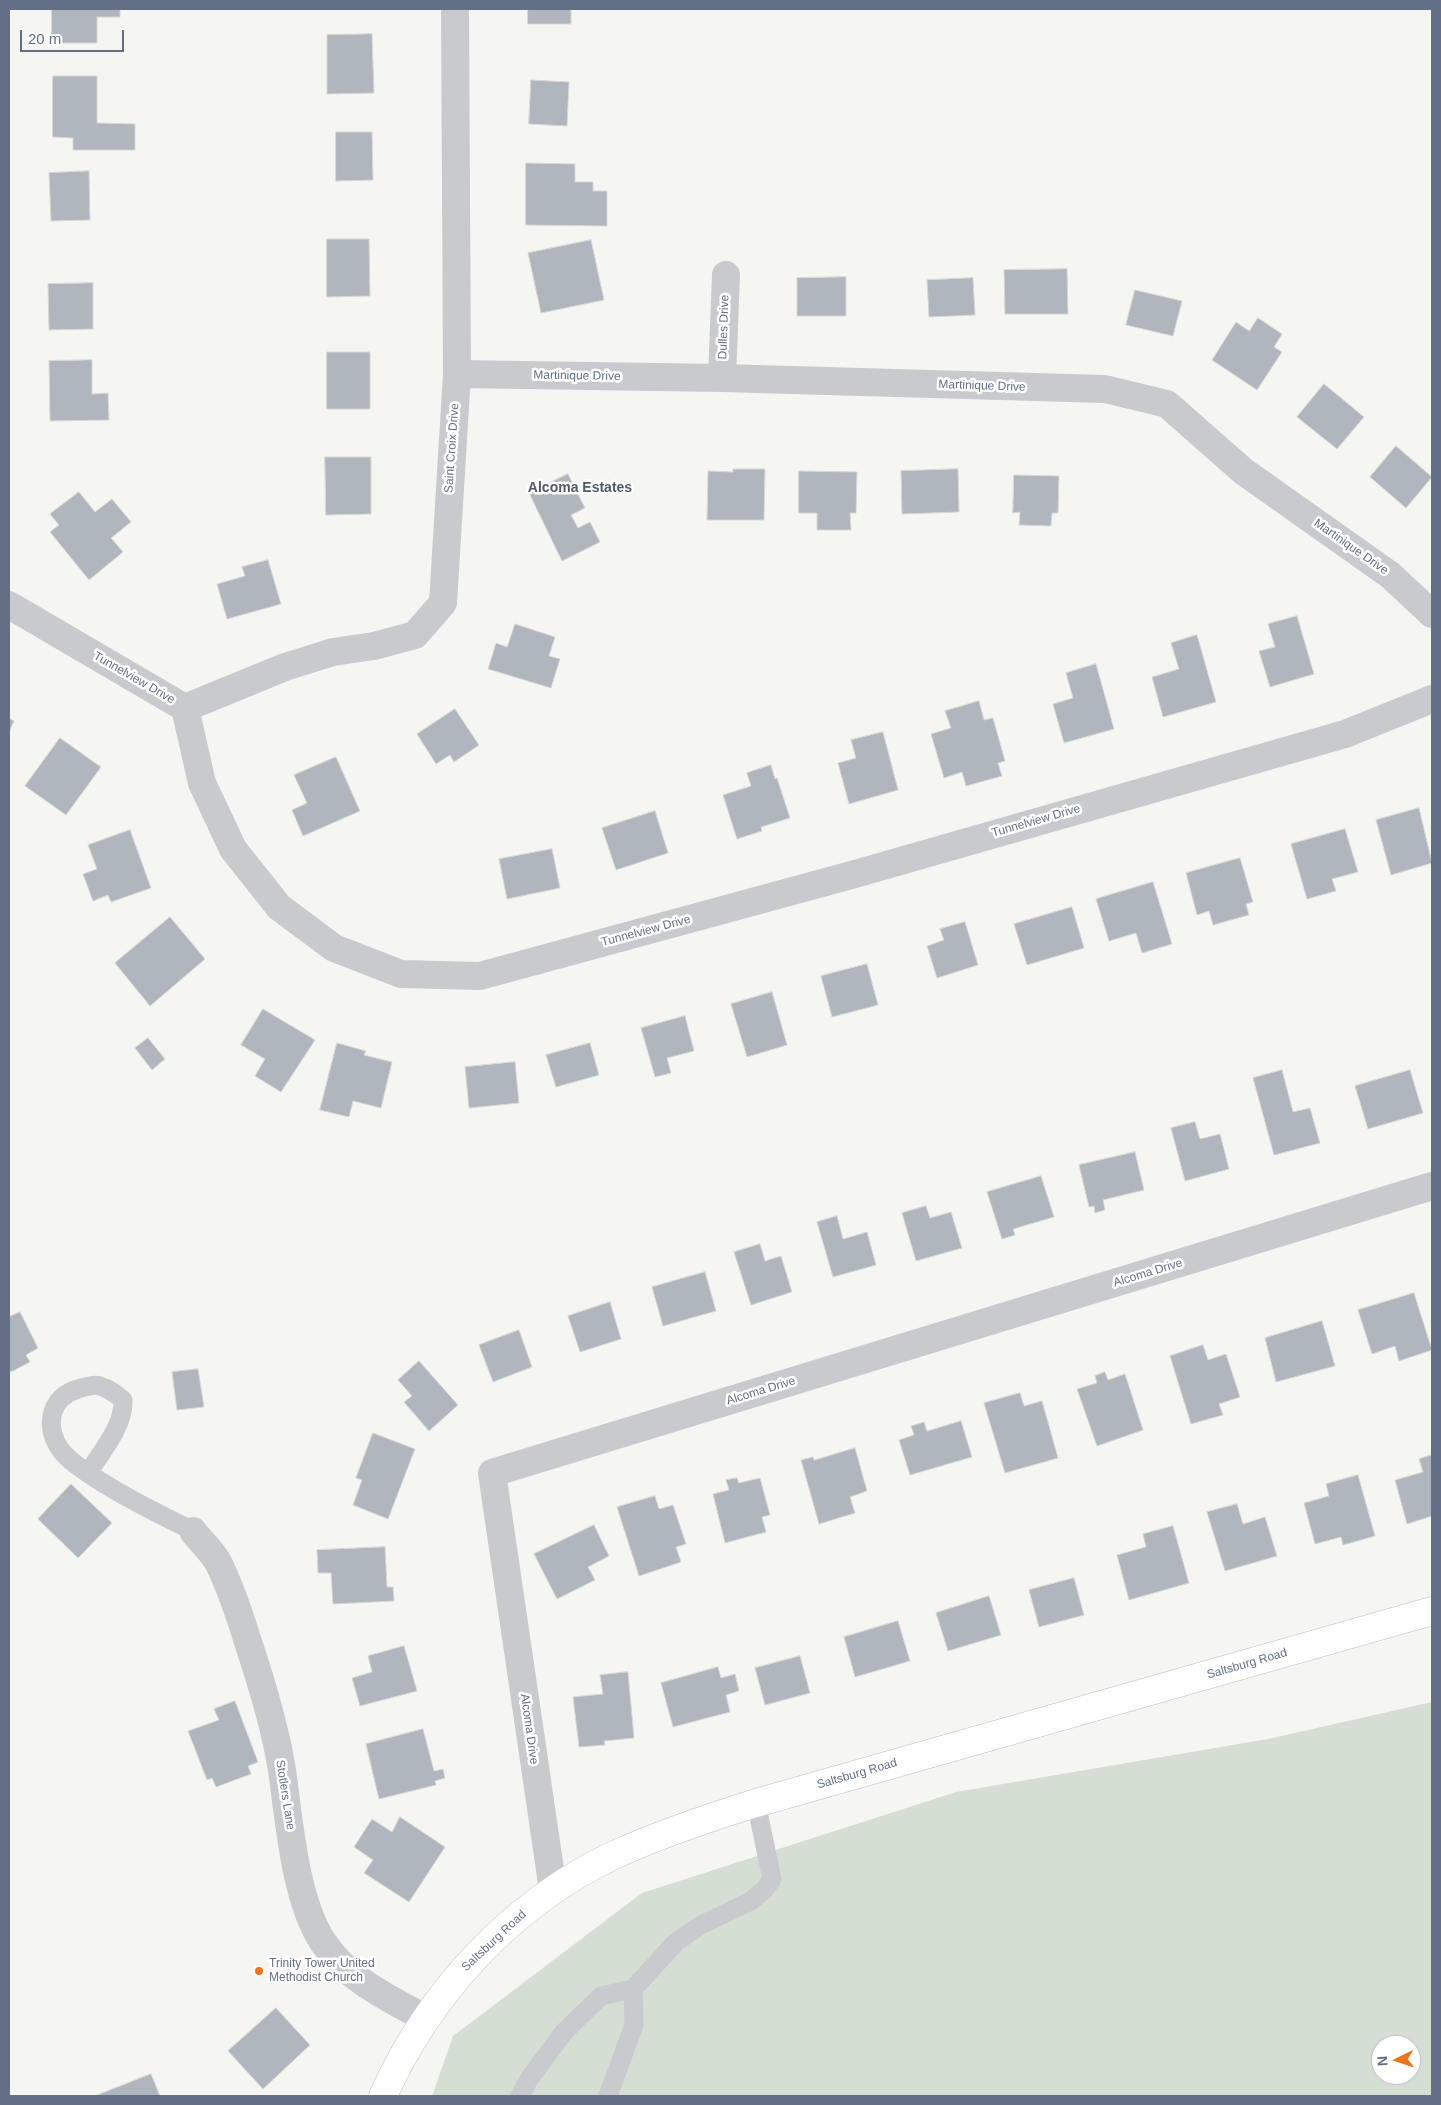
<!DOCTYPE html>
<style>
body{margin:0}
#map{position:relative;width:1441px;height:2105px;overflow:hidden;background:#f5f6f2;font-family:Helvetica,sans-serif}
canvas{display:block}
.frame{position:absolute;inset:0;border:10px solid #636f86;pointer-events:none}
.north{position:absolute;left:1371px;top:2035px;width:50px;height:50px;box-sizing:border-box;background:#fff;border:1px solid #c1c5cf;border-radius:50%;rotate:266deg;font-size:14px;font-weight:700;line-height:20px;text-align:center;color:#636f86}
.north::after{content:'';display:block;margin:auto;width:18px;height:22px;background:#f07419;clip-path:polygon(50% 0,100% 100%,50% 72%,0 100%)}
.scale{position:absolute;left:20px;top:30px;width:104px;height:22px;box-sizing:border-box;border:2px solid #636f86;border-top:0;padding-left:6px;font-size:15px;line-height:18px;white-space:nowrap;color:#636f86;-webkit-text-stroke:4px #fff;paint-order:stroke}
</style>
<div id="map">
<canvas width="1441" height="2105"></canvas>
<div class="frame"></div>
<div class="north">N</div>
<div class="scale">20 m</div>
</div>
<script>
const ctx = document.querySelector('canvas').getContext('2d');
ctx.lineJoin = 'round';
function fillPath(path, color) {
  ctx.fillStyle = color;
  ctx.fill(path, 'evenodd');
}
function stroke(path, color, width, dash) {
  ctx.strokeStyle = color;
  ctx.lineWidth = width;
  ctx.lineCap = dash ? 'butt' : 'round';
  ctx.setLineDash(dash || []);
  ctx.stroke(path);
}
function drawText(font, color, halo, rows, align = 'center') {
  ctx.font = font + ' Helvetica,sans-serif';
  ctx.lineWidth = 5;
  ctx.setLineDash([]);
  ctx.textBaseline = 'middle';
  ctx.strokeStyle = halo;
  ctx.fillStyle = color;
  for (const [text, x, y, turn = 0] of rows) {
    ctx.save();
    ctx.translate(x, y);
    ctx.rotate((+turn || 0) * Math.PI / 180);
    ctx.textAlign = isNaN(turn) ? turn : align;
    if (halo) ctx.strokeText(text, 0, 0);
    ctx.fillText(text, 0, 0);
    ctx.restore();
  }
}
const green = new Path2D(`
 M1432,1702V2096H432L453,2036L642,1893L956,1792L1268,1739ZM1381,2045H1411V2075H1381Z`);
const building = new Path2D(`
 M52,9H120V17H97V43H52Z
 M528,9H571V24H528Z
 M372,34L374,93L327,94V35Z
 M53,76H97V123L135,124V150H73V138L53,137Z
 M531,80L569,82L567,126L529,124Z
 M336,132H372L373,180L336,181Z
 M526,163L575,164V182H593V191H607V226L526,225Z
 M89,171L90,220L51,221L49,173Z
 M327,239H369L370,296L327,297Z
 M591,240L604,300L541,313L528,253Z
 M1067,269L1068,314H1005L1004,270Z
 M846,277V316H797V278Z
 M973,278L975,315L929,317L927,280Z
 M93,283V329L49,330L48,284Z
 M1135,290L1182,301L1173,336L1126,325Z
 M1258,318L1282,334L1274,347L1282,352L1257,390L1212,360L1236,322L1249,331Z
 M327,352H370V409H327Z
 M92,360V394L108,393L109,420L50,421L49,361Z
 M1324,384L1364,417L1337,449L1297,417Z
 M1396,446L1432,477L1406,508L1370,477Z
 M325,457H371V514L326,515Z
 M733,469H765L764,520H707L708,471L733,472Z
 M958,469L959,512L902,514L901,471Z
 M799,471L857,472L856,513H850L851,530H817V513H799Z
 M568,474L585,508L571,515L578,528L590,522L600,542L562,561L529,493Z
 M1014,475L1059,476L1058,513H1052L1051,526L1019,525L1020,512L1013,513Z
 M79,492L95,512L112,499L131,522L111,538L123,552L89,580L50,532L59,525L50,514Z
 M268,560L281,604L227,619L217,584L245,576L242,567Z
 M1297,616L1314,674L1270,687L1259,651L1275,647L1268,624Z
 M515,624L555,637L549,656L560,659L551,688L488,669L496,643L507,647Z
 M1197,635L1216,702L1163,717L1152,677L1179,669L1171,643Z
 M1096,664L1114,729L1064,743L1053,704L1073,698L1066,673Z
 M979,701L984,720L993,718L1005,761L998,763L1002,776L966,786L962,772L944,778L931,734L951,728L945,711Z
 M455,709L479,745L454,762L450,755L436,764L417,734Z
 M9,718L14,721L9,732Z
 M883,732L898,790L849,804L838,763L856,758L851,740Z
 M60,738L101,767L66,815L25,786Z
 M336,757L360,811L303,836L292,810L307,803L294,775Z
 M771,765L775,779L777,778L790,818L761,827L762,831L737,839L723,795L751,786L747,773Z
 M1419,808L1432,863L1391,875L1376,820Z
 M655,811L668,853L616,870L602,828Z
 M1345,829L1358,872L1332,879L1336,891L1307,899L1291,844Z
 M130,830L151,888L111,902L108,895L93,901L83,874L97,869L88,845Z
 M552,849L560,888L507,899L499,859Z
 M1240,858L1253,902L1246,904L1249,915L1213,925L1209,911L1197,915L1186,873Z
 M1153,882L1172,944L1142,953L1136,933L1109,941L1096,899Z
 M1072,907L1084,948L1027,965L1014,924Z
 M170,917L205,959L150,1006L115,963Z
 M965,922L978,965L937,978L927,946L944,940L940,929Z
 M867,964L878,1005L832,1017L821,976Z
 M772,992L787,1045L747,1057L731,1004Z
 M263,1009L315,1040L281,1092L255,1076L265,1059L241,1045Z
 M685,1016L694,1051L667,1058L671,1073L655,1077L641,1028Z
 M148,1038L165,1059L152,1070L135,1048Z
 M337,1043L366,1051L364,1055L392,1062L381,1108L353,1101L349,1117L320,1110Z
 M590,1043L599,1075L556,1087L546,1055Z
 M515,1062L519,1103L469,1108L465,1067Z
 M1282,1070L1293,1112L1310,1108L1320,1143L1274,1155L1253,1078Z
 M1410,1070L1423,1113L1368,1129L1355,1086Z
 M1195,1122L1200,1139L1220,1134L1229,1169L1185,1181L1171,1128Z
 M1135,1152L1144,1190L1103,1200L1105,1210L1095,1213L1094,1206L1089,1207L1079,1165Z
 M1041,1176L1054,1217L1013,1229L1015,1235L1002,1239L987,1192Z
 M926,1206L930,1218L951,1212L962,1248L916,1261L902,1213Z
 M837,1216L843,1239L867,1232L876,1265L833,1277L817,1222Z
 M760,1244L765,1261L781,1256L792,1292L751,1305L734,1252Z
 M705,1272L716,1311L663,1326L652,1287Z
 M1414,1293L1432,1350L1399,1361L1395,1346L1372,1354L1358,1310Z
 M610,1302L621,1339L580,1352L568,1316Z
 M20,1312L38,1348L26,1355L30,1362L11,1372L9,1369V1317Z
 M1322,1321L1335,1366L1276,1382L1265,1338Z
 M519,1330L532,1367L493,1382L479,1345Z
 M1203,1345L1208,1360L1226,1354L1240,1397L1219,1404L1223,1415L1191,1424L1170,1356Z
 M419,1361L458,1405L429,1431L404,1402L412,1396L398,1380Z
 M198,1369L204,1407L177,1410L172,1372Z
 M1105,1372L1108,1380L1125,1374L1143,1430L1097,1446L1077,1389L1097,1383L1095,1376Z
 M1020,1393L1024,1406L1042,1401L1058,1458L1005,1473L984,1403Z
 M961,1421L972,1457L910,1475L899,1440L914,1435L911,1426L924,1422L927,1431Z
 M373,1433L415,1449L388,1519L353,1505L362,1480L356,1478Z
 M855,1448L867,1491L850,1497L855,1513L819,1524L801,1460L813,1457L814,1460Z
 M1432,1455V1516L1407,1524L1395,1480L1423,1472L1419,1459Z
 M1358,1475L1375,1536L1343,1545L1341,1537L1315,1544L1304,1503L1329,1496L1326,1484Z
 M737,1478L739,1483L760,1478L770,1515L762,1517L766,1532L725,1543L713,1494L729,1490L726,1480Z
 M71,1484L112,1523L78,1558L38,1519Z
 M655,1496L659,1509L673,1505L686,1544L676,1547L681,1562L639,1576L617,1507Z
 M1237,1504L1243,1524L1265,1517L1277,1556L1225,1571L1207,1512Z
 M594,1525L609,1556L588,1567L595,1580L557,1599L534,1554Z
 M1173,1526L1189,1583L1129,1600L1117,1555L1146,1547L1143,1534Z
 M385,1547L387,1587H393L394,1601L333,1604L331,1573H318L317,1550Z
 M1074,1578L1084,1615L1039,1627L1029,1590Z
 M989,1596L1001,1635L948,1651L936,1613Z
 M898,1621L910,1661L855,1677L844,1637Z
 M404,1646L417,1691L360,1706L352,1678L372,1672L368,1656Z
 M800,1656L810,1693L765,1705L755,1668Z
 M718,1667L721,1678L735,1674L739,1691L726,1695L730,1712L673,1727L661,1683Z
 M628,1672L634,1738L604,1741L605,1745L579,1747L573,1697L603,1694L600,1675Z
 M235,1701L258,1762L248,1766L251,1774L216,1787L212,1778L207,1780L188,1731L219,1720L214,1709Z
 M423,1729L434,1771L443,1769L445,1778L435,1781L436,1785L379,1799L366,1744Z
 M400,1817L445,1847L409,1902L364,1873L373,1860L354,1847L372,1819L392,1832Z
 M276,2008L310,2045L263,2089L228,2051Z
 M151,2074L160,2096H95Z`);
const lane = new Path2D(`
 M88,1473C102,1451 124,1426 123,1400C116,1394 110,1389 100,1386C94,1384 85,1387 78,1389C51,1397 45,1423 58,1446C65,1458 78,1466 89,1474C122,1496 157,1513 193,1531
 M633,1989L676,1942L701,1925L751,1901L765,1889L772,1879L756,1803
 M520,2096L529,2079L564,2032L601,1996L633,1989L634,2025L608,2096`);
const street = new Path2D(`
 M457,374L722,378L1105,389L1167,404L1243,471L1390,575L1432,614
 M722,378L726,275
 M9,605L185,708L202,783L233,849L279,907L334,948L401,974L480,976L855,874L1345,734L1432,699
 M185,708L285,667L333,652L374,646L415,635L443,603L457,374L455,9
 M193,1531C201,1542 213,1552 219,1564C231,1589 240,1616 248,1642C262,1684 275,1726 282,1770C289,1820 295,1900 323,1942C347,1979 388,1998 425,2018
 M553,1890L492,1473L1432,1186`);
const secondary = new Path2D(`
 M383,2096C429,1993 511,1904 614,1855C660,1834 708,1818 756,1803L1432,1611`);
const markers = [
 [259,1971,5,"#f07419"]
];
const streetNames = [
 ["Dulles Drive",724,327,-88],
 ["Martinique Drive",577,376,1],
 ["Martinique Drive",982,386,2],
 ["Saint Croix Drive",452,448,-86],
 ["Martinique Drive",1351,547,35],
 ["Tunnelview Drive",134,678,30],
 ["Tunnelview Drive",1036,821,-16],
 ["Tunnelview Drive",646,931,-15],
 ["Alcoma Drive",1148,1273,-17],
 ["Alcoma Drive",761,1391,-17],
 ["Saltsburg Road",1247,1664,-16],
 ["Alcoma Drive",529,1729,82],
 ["Saltsburg Road",857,1774,-16],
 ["Stotlers Lane",285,1795,81],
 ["Saltsburg Road",494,1941,-43]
];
const poiNames = [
 ["Trinity Tower United",269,1964],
 ["Methodist Church",269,1978]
];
const neighbourhoodNames = [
 ["Alcoma Estates",580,488]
];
fillPath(green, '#d5ded3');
fillPath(building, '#b0b6bd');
stroke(building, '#d7d7d5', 1);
stroke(secondary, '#babdc3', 29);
stroke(lane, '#c8cace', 19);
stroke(street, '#c8cace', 28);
stroke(secondary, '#fff', 28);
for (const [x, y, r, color] of markers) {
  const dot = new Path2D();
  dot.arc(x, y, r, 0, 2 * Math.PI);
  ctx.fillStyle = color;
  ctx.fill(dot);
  stroke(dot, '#fff', 2);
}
drawText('12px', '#636f86', '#fff', streetNames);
drawText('12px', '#636f86', '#fff', poiNames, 'left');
drawText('bold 14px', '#515a6a', '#fff', neighbourhoodNames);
</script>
